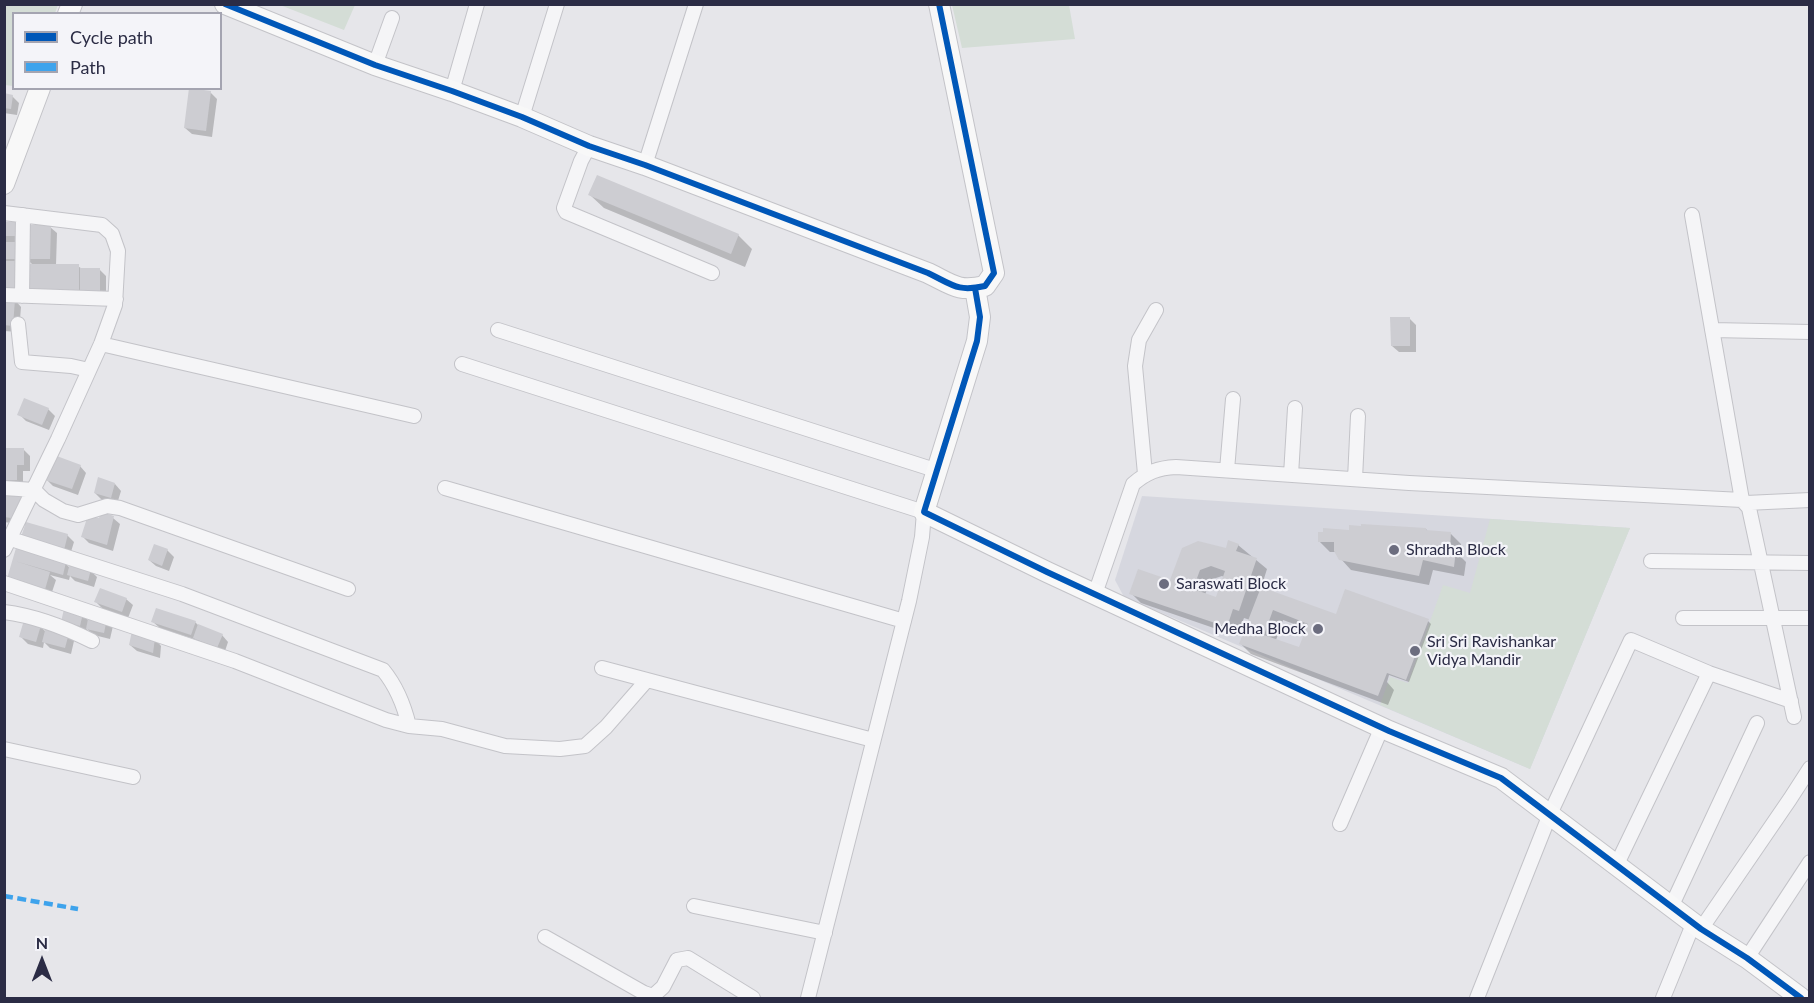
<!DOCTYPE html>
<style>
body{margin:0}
#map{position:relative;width:1814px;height:1003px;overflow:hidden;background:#e6e6ea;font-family:Lato,sans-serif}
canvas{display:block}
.frame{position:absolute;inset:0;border:6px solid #2b2c45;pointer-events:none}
.legend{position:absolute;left:12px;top:12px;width:210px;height:78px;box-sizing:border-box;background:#f4f4f9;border:2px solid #a4a4b1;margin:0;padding:8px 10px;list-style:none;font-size:18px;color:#2b2c45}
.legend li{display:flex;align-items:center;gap:12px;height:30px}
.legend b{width:30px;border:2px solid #a4a4b1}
.north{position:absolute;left:12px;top:931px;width:60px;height:60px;-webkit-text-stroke:4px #f4f4f9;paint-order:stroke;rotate:0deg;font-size:16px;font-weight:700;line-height:24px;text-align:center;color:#2b2c45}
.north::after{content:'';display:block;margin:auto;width:21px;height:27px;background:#2b2c45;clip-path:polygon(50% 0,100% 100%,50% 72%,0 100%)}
</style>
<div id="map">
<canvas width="1814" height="1003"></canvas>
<div class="frame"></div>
<ul class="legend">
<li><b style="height:8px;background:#0057b8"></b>Cycle path</li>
<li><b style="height:8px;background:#3ea3ec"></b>Path</li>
</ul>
<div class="north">N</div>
</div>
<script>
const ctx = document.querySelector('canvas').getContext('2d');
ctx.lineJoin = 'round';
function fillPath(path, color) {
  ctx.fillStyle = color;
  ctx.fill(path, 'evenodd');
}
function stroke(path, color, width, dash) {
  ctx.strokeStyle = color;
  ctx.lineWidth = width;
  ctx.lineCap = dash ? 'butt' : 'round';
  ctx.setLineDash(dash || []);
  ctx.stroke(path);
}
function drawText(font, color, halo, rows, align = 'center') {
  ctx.font = font + ' Lato,sans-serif';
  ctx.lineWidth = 4.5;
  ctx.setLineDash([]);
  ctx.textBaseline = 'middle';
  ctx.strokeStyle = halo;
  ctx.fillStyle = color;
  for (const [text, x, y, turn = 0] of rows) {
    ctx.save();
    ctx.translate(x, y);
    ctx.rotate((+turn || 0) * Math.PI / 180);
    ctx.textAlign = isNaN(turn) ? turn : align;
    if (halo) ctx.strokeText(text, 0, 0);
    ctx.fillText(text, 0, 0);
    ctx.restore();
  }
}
const built = new Path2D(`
 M1142,496L1630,528L1530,769L1124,597L1115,580Z`);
const green = new Path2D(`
 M4,5H58L55,13L14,14L13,86L5,85Z
 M280,5H355L344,30Z
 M952,5H1069L1075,39L962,48Z
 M1490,519L1630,528L1530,769L1380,705L1390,677L1408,683L1443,585L1470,593Z`);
const shadow = new Path2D(`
 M210,92L217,99L212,137L192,134L185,128Z
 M4,94L12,96L19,103L17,115L4,113Z
 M590,195L738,235L752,249L745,267L604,208Z
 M4,223L26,232L50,227L57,233L56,265L78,266L82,269H99L106,276V302L15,300L21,307L19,332L4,331ZM13,242H26V258L33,265L27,270L21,250Z
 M1409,318L1416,325V352H1399L1392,346Z
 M48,409L55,416L49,430L26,421L19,414Z
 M4,449H23L30,456V471H23V486H4Z
 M80,466L86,473L78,495L53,486L46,479Z
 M115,484L121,491L117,504L102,500L95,493Z
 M4,492L22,494L28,501L26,523L67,535L74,542L70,555L26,525L4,522Z
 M113,518L120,524L113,551L89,543L83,537L100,520Z
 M1426,529L1428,532L1451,534L1461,544L1460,556L1466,562L1464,576L1433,570L1429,585L1351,570L1341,559L1336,552H1330L1319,541L1350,531Z
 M1238,545L1267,569L1261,588L1336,616L1428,621L1431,624L1409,682L1389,675L1387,682L1394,690L1388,705L1251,654L1241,644L1250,620L1244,618L1237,636L1141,603L1131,593L1171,582L1227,549ZM1222,576L1224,577L1216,599L1205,595L1210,580ZM1283,620L1308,629L1300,649L1276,640Z
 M17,550L65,563L70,568L90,570L97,577L94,587L75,581L70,576L69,580L50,575L56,580L50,598L8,581Z
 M167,550L174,557L169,571L156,566L149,560Z
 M126,599L133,605L128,618L103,609L96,602Z
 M82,614L89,621L90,616L113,626L110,639L94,635L87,629V632L62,621Z
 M153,622H195L199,626L222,635L228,642L224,654L201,644L197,640L160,628Z
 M40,626L46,632L68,634L74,641L71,654L50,648L44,642L43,648L28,644L21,637Z
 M155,639L161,646L160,658L137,651L130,645Z`);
const building = new Path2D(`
 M189,88L211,91L206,131L184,128Z
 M4,93L13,95L11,109L4,108Z
 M597,175L739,234L731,254L588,195Z
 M4,222H18V236H4Z
 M25,225H51L50,259H24Z
 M4,242H15V259H4Z
 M4,261H20V291H4Z
 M25,264H79V292H25Z
 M80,268H100V296L80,295Z
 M4,298L15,299L13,326L4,325Z
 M1390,317H1410V346H1391Z
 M24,398L49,408L42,425L17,415Z
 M4,448H24V465H17V480H4Z
 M54,455L81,465L72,489L45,480Z
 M98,477L115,483L111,498L94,493Z
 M4,491L23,493L19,519L4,517Z
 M101,512L114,516L107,545L81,537L88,515L99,518Z
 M26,522L68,534L64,550L21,537Z
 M1361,524L1426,528V530L1451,532L1450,549L1456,550L1454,567L1423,560L1419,576L1339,560L1334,551V542H1318V532H1323V528L1349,530V525L1361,526Z
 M1228,540L1239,544L1236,551L1257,558L1239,611L1233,609L1227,627L1129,594L1138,569L1170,580L1182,548L1198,541L1226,548ZM1211,566L1225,571L1216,597L1193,589L1200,570Z
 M154,544L168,549L162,566L148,560Z
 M16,548L66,562L63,575L15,561L50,572L44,593L6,582Z
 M70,563L91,569L88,581L67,575Z
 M1261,587L1336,614L1345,589L1429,619L1406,680L1387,673L1378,696L1239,644ZM1273,610L1308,624L1299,647L1264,635Z
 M100,588L127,598L122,612L94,602Z
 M156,608L196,621L191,635L151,622Z
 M64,609L83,613L80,626L61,622Z
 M89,614L107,618L104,633L86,629Z
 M24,620L41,625L36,642L19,637Z
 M198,624L223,634L217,648L193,638Z
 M46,627L69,633L65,648L42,642Z
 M132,631L155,638L153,653L129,645Z`);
const street = new Path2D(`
 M375,65L392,18
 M452,91L477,4
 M522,117L557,4
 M589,146L581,161L564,208L566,212L712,273
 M645,165L696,4
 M4,213L102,225L112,234L118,251L115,305L101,344L58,439L4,550
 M1692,215L1742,500
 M4,295L116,299
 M22,296L23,215
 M18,324L22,362L71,366L89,370
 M498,330L935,470
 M1712,330L1810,332
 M101,344L414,416
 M462,364L924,512L922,537L909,601L808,998
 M1227,470L1233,399
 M1145,474L1135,366L1139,340L1156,310
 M1291,475L1295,408
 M1355,479L1358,416
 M4,488L34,490L44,500L63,511L78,515L107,506L120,508L348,589
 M445,488L904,621
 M1746,503L1810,500
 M11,539L182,594L383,670C397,687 404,705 409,726
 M1651,561L1810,563
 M4,583L235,661L386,720L409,726L442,729L505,746L560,749L585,746L606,727L647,680
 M1095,594L1133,484C1147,472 1158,468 1176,467L1409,483L1742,500L1749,508L1794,717
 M4,612C36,616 64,627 92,641
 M1683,618H1810
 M602,668L873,740
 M4,749L133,777
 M1340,824L1382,727
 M1617,864L1709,673
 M1672,905L1757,723
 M694,906L825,933
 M1701,929L1790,799L1810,768
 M545,937L644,993L653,996L663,987L677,960L688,958L753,998
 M1747,958L1810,862
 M1477,998L1550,814L1631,640L1709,673L1791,701
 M1663,998L1694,922`);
const secondary = new Path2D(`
 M225,4L375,65L452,91L522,117L589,146L645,165L928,273C953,285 957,292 985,286L994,273L939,4
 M68,14L72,4
 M4,184L40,88
 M975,288L980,317L977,341L924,512L1047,572L1389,731L1501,778L1701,929L1747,958L1801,998`);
const quiet = new Path2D(`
 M4,896L78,909`);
const cycleway = new Path2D(`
 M225,4L375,65L452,91L522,117L589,146L645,165L928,273C953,285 957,292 985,286L994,273L939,4
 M975,288L980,317L977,341L924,512L1047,572L1389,731L1501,778L1701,929L1747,958L1801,998`);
const markers = [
 [1394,550,6,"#6c6d7f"],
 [1164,584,6,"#6c6d7f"],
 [1318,629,6,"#6c6d7f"],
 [1415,651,6,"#6c6d7f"]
];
const poiNames = [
 ["Shradha Block",1406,550],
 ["Saraswati Block",1176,584],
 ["Medha Block",1306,629,"right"],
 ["Sri Sri Ravishankar",1427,642],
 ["Vidya Mandir",1427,660]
];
fillPath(built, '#d6d7df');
fillPath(green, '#d4ddd6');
fillPath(shadow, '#0003');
fillPath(building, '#cdcdd2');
stroke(street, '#c3c3c8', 16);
stroke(secondary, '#c3c3c8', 22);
stroke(street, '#f5f5f7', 14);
stroke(secondary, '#f8f8f8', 20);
stroke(quiet, '#3ea3ec', 4.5, [9, 4.5]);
stroke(cycleway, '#0057b8', 6);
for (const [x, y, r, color] of markers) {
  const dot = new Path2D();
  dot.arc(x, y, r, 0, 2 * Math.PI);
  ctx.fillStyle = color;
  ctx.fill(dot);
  stroke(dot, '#f4f4f9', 2);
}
drawText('16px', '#2b2c45', '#f4f4f9', poiNames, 'left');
</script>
